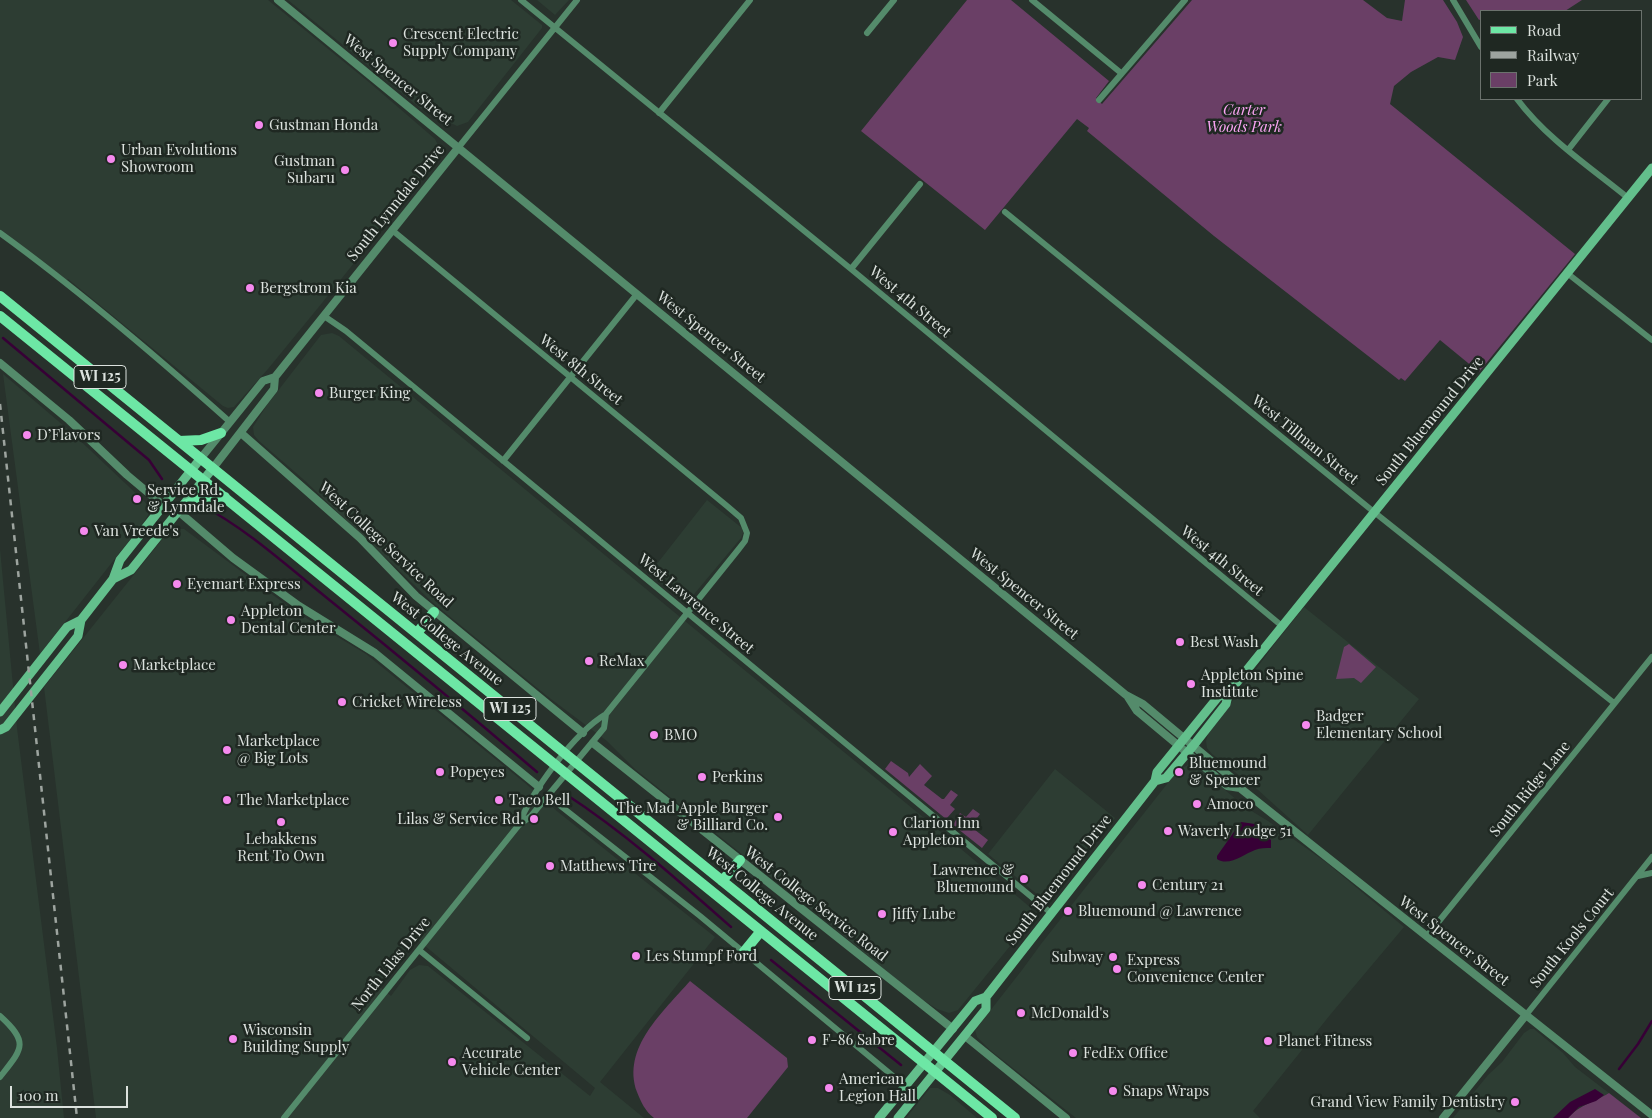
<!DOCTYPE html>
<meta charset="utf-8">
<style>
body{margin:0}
#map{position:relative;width:1652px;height:1118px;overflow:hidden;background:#28322c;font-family:"Playfair Display",serif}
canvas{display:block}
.legend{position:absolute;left:1480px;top:10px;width:162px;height:90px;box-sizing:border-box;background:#1f2822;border:1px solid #6b726d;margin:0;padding:6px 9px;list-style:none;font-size:15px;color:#dce2de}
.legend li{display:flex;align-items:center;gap:10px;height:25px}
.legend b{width:25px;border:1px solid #6b726d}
.scale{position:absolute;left:10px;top:1086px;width:118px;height:22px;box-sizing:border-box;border:2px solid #dce2de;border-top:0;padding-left:6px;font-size:15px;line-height:18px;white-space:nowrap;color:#dce2de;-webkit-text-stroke:4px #1f2822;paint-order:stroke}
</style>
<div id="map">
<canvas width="1652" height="1118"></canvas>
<ul class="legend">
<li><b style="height:6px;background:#6de7a5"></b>Road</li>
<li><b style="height:6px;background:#9da49f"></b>Railway</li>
<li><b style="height:14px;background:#6a3f66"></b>Park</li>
</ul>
<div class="scale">100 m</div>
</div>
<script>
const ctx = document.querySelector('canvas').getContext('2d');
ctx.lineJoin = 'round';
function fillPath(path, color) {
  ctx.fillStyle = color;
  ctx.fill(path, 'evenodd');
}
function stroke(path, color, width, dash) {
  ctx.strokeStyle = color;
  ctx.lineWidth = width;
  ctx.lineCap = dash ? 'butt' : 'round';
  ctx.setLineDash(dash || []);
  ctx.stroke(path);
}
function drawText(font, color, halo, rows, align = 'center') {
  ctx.font = font + ' "Playfair Display",serif';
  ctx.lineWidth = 5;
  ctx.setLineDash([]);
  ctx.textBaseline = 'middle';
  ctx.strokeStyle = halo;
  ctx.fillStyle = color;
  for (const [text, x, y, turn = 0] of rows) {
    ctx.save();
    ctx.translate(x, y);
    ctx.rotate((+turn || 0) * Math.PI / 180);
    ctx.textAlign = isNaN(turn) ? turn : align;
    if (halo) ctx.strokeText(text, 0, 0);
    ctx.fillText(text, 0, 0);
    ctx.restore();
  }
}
const built = new Path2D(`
 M0,0H268L370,83L435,139L438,145V158L322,303L268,369L234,407L228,408L223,406L68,279L65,282L0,233Z
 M288,0H511L542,25V28L468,122L457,126L420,108Z
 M537,0H569L555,15Z
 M332,333L339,336L935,827L1031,908L1032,919L958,1010L949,1013L937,1009L915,995L826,921L636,770L607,741L547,696L432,602L303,479L259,441L254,435L253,427L267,405L321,335Z
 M3,374L71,432L145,502L149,509L148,515L143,523L40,654Z
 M707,500L742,528L743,533L741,538L690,599L685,603L649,574Z
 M176,529H184L296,612L366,654L525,783L558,812L715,937L600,1082L644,1118H96L44,687L168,532ZM418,940L595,1088L590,1096L428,966L419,965L410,970L391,996L380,987Z
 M0,549L17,728L57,1048L64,1118H0Z
 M1304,607L1419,699L1308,835L1258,790L1212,754L1207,748L1206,741L1208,734L1273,646Z
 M1188,765L1197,766L1245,807L1268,821L1327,863L1404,927L1330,1015L1253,1111L1260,1118H1076L990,1050L977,1037L975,1030L1022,970L1041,944L1178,770Z
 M1055,769L1115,818L1053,896L1048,898L1038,895L988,854Z
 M1530,1029H1534L1563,1053L1575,1067L1609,1093L1596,1101L1579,1107L1568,1118H1453L1488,1075L1502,1062L1524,1033Z
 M930,1088H938L950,1095L977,1118H906Z`);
const green = new Path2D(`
 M967,0H1011L1109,81L1096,98L1102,104L1192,0H1363L1387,18L1402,21L1405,0H1443L1457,22L1463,37L1455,60L1438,57L1411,72L1394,86L1390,104L1575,254L1479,372L1440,340L1405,381L1401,378L1399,380L1214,236L1087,131L1089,128L1077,119L985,230L861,131Z
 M1466,0H1582L1565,11H1481V19L1479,20Z
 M1349,644L1376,667L1361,683L1354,678L1336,679L1344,647Z
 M891,761L908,773L909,777L920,764L932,776L924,785L942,799H944L951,790L958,795L950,805L955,809L947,818L946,819L885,769Z
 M973,809L980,814L974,822L970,823V826L988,840L982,848L953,825L960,813L966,817Z
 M690,981L787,1058L788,1067L747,1118H654C645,1111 641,1102 637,1092C621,1048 664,1011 690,981Z
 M1609,1093L1641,1118H1568C1581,1104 1593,1103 1609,1093Z`);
const water = new Path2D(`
 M1241,822L1255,824L1271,840V848C1266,848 1260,848 1255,850C1244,854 1229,867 1217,859V856Z
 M1595,1089L1604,1095L1596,1101L1579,1107L1568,1118H1553L1570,1102Z`);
const stream = new Path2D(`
 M3,338L149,460L162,479
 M203,506C248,530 287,566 327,598C398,655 468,713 537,772
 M564,793C624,832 678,880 731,927
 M771,960L901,1065
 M1619,1069L1638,1044L1652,1021`);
const minor = new Path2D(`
 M521,0L851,269L1282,626
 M1032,0L1121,73
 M1453,0L1481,47
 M867,33L894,0
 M1517,99C1547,139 1590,167 1628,198
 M1099,100L1185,0
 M659,113L750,0
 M458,148L577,0
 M1568,150L1608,99
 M1005,212L1374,512L1614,703
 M0,233C80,291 156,356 230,422
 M851,269L920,184
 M1567,273L1652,340
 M324,316L346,331L1051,913
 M503,461L637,294
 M548,796L700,916L905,1086
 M519,825L531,816L604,728L606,714
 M1638,876L1652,873
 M1427,936L1652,657
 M419,950L527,1038
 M1526,1015L1652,857
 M0,1016C30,1043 22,1049 0,1077
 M284,1118L518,826C532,791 574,733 606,714L738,550L745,541L747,533L741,518L727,506L392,230`);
const tertiary = new Path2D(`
 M278,0L1126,695L1143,704L1233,779L1240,788L1652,1115
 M0,363L69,420L127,475L164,506
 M241,433L360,538L416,596L583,733
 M201,458L263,381L275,377
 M213,468L274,389L275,377L458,148
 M178,511L233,558L299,606L375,653L539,787
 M1128,697L1137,711L1227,786L1240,788
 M593,743L953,1029
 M965,1036L1066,1118
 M1443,1118L1526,1015`);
const secondary = new Path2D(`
 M113,579L131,570L213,468
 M0,712L67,627L81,620L113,579L120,560L201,458
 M0,730L6,727L78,636L81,620
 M1155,781L1166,778L1193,746L1226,704L1229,691
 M879,1118L975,1001L986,997L1155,781L1157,772L1218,697L1229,691L1238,681L1652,168
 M898,1118L986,1009V997`);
const primary = new Path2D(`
 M0,296L1015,1118
 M0,316L992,1118
 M179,441L201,440L221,433
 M184,505L206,497H225
 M417,633L434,612
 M722,881L740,860
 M743,953L761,931`);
const rail = new Path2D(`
 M0,404L77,1118`);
const markers = [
 [393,43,5,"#f589ee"],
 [259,125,5,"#f589ee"],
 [111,159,5,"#f589ee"],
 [345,170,5,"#f589ee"],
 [250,288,5,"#f589ee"],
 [319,393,5,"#f589ee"],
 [27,435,5,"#f589ee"],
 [137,499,5,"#f589ee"],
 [84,531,5,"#f589ee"],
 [177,584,5,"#f589ee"],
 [231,620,5,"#f589ee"],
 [1180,642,5,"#f589ee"],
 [589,661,5,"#f589ee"],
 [123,665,5,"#f589ee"],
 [1191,684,5,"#f589ee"],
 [342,702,5,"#f589ee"],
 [1306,725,5,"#f589ee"],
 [654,735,5,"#f589ee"],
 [227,750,5,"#f589ee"],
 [440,772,5,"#f589ee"],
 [1179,772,5,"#f589ee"],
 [702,777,5,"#f589ee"],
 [227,800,5,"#f589ee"],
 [499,800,5,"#f589ee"],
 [1197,804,5,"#f589ee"],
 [778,817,5,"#f589ee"],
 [534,819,5,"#f589ee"],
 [281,822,5,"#f589ee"],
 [1168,831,5,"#f589ee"],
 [893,832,5,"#f589ee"],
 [550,866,5,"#f589ee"],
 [1024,879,5,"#f589ee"],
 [1142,885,5,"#f589ee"],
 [1068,911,5,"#f589ee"],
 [882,914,5,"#f589ee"],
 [636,956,5,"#f589ee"],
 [1113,957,5,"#f589ee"],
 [1117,969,5,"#f589ee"],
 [1021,1013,5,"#f589ee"],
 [233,1039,5,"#f589ee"],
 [812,1040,5,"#f589ee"],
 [1268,1041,5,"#f589ee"],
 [1073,1053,5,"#f589ee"],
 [452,1062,5,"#f589ee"],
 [829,1088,5,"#f589ee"],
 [1113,1091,5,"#f589ee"],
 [1515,1102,5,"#f589ee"]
];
const shields = [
 [100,377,52],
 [510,709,52],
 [855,988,52]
];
const shieldNames = [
 ["WI 125",100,377],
 ["WI 125",510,709],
 ["WI 125",855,988]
];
const poiNames = [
 ["Crescent Electric",403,34],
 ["Supply Company",403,51],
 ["Gustman Honda",269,125],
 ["Urban Evolutions",121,150],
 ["Showroom",121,167],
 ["Gustman",335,161,"right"],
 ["Subaru",335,178,"right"],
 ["Bergstrom Kia",260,288],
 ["Burger King",329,393],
 ["D’Flavors",37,435],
 ["Service Rd.",147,490],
 ["& Lynndale",147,507],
 ["Van Vreede's",94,531],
 ["Eyemart Express",187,584],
 ["Appleton",241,611],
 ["Dental Center",241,628],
 ["Best Wash",1190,642],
 ["ReMax",599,661],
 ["Marketplace",133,665],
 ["Appleton Spine",1201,675],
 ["Institute",1201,692],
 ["Cricket Wireless",352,702],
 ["Badger",1316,716],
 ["Elementary School",1316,733],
 ["BMO",664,735],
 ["Marketplace",237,741],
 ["@ Big Lots",237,758],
 ["Bluemound",1189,763],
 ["& Spencer",1189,780],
 ["Popeyes",450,772],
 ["Perkins",712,777],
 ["The Marketplace",237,800],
 ["Taco Bell",509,800],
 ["Amoco",1207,804],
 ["The Mad Apple Burger",768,808,"right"],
 ["& Billiard Co.",768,825,"right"],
 ["Lilas & Service Rd.",524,819,"right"],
 ["Clarion Inn",903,823],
 ["Appleton",903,840],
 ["Waverly Lodge 51",1178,831],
 ["Lebakkens",281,839,"center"],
 ["Rent To Own",281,856,"center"],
 ["Matthews Tire",560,866],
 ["Lawrence &",1014,870,"right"],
 ["Bluemound",1014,887,"right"],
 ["Century 21",1152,885],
 ["Bluemound @ Lawrence",1078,911],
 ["Jiffy Lube",892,914],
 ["Les Stumpf Ford",646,956],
 ["Subway",1103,957,"right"],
 ["Express",1127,960],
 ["Convenience Center",1127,977],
 ["McDonald's",1031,1013],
 ["Wisconsin",243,1030],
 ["Building Supply",243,1047],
 ["F-86 Sabre",822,1040],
 ["Planet Fitness",1278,1041],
 ["Accurate",462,1053],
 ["Vehicle Center",462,1070],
 ["FedEx Office",1083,1053],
 ["American",839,1079],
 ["Legion Hall",839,1096],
 ["Snaps Wraps",1123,1091],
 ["Grand View Family Dentistry",1505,1102,"right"]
];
const streetNames = [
 ["West Spencer Street",398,80,39],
 ["South Lynndale Drive",396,203,-51],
 ["West 4th Street",910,302,40],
 ["West Spencer Street",711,337,39],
 ["West 8th Street",581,370,39],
 ["South Bluemound Drive",1430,421,-51],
 ["West Tillman Street",1305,440,39],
 ["West College Service Road",386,545,43],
 ["West 4th Street",1222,561,39],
 ["West Spencer Street",1024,594,39],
 ["West Lawrence Street",696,604,40],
 ["West College Avenue",447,639,39],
 ["South Ridge Lane",1530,789,-51],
 ["South Bluemound Drive",1059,880,-52],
 ["West College Avenue",762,894,39],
 ["West College Service Road",816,904,38],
 ["South Kools Court",1572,938,-51],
 ["West Spencer Street",1454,941,38],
 ["North Lilas Drive",391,964,-51]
];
const parkNames = [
 ["Carter",1244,110],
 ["Woods Park",1244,127]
];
fillPath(built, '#2d3d33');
fillPath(green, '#6a3f66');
fillPath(water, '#370036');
stroke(stream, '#370036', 2.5);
stroke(minor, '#548b6b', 6);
stroke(tertiary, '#548b6b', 8);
stroke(secondary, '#63bf8c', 9);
stroke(primary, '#6de7a5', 10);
stroke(rail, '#9da49f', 2.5, [6, 6]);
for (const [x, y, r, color] of markers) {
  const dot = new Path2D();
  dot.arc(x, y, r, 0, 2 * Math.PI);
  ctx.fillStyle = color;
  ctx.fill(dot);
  stroke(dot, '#1f2822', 2);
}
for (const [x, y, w] of shields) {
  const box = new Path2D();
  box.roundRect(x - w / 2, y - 11.5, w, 23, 4);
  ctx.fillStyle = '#1f2822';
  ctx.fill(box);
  stroke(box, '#dce2de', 1);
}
drawText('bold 14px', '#dce2de', null, shieldNames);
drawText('15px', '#dce2de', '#1f2822', poiNames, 'left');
drawText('15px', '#dce2de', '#1f2822', streetNames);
drawText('italic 15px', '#fba5f4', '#1f2822', parkNames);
</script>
